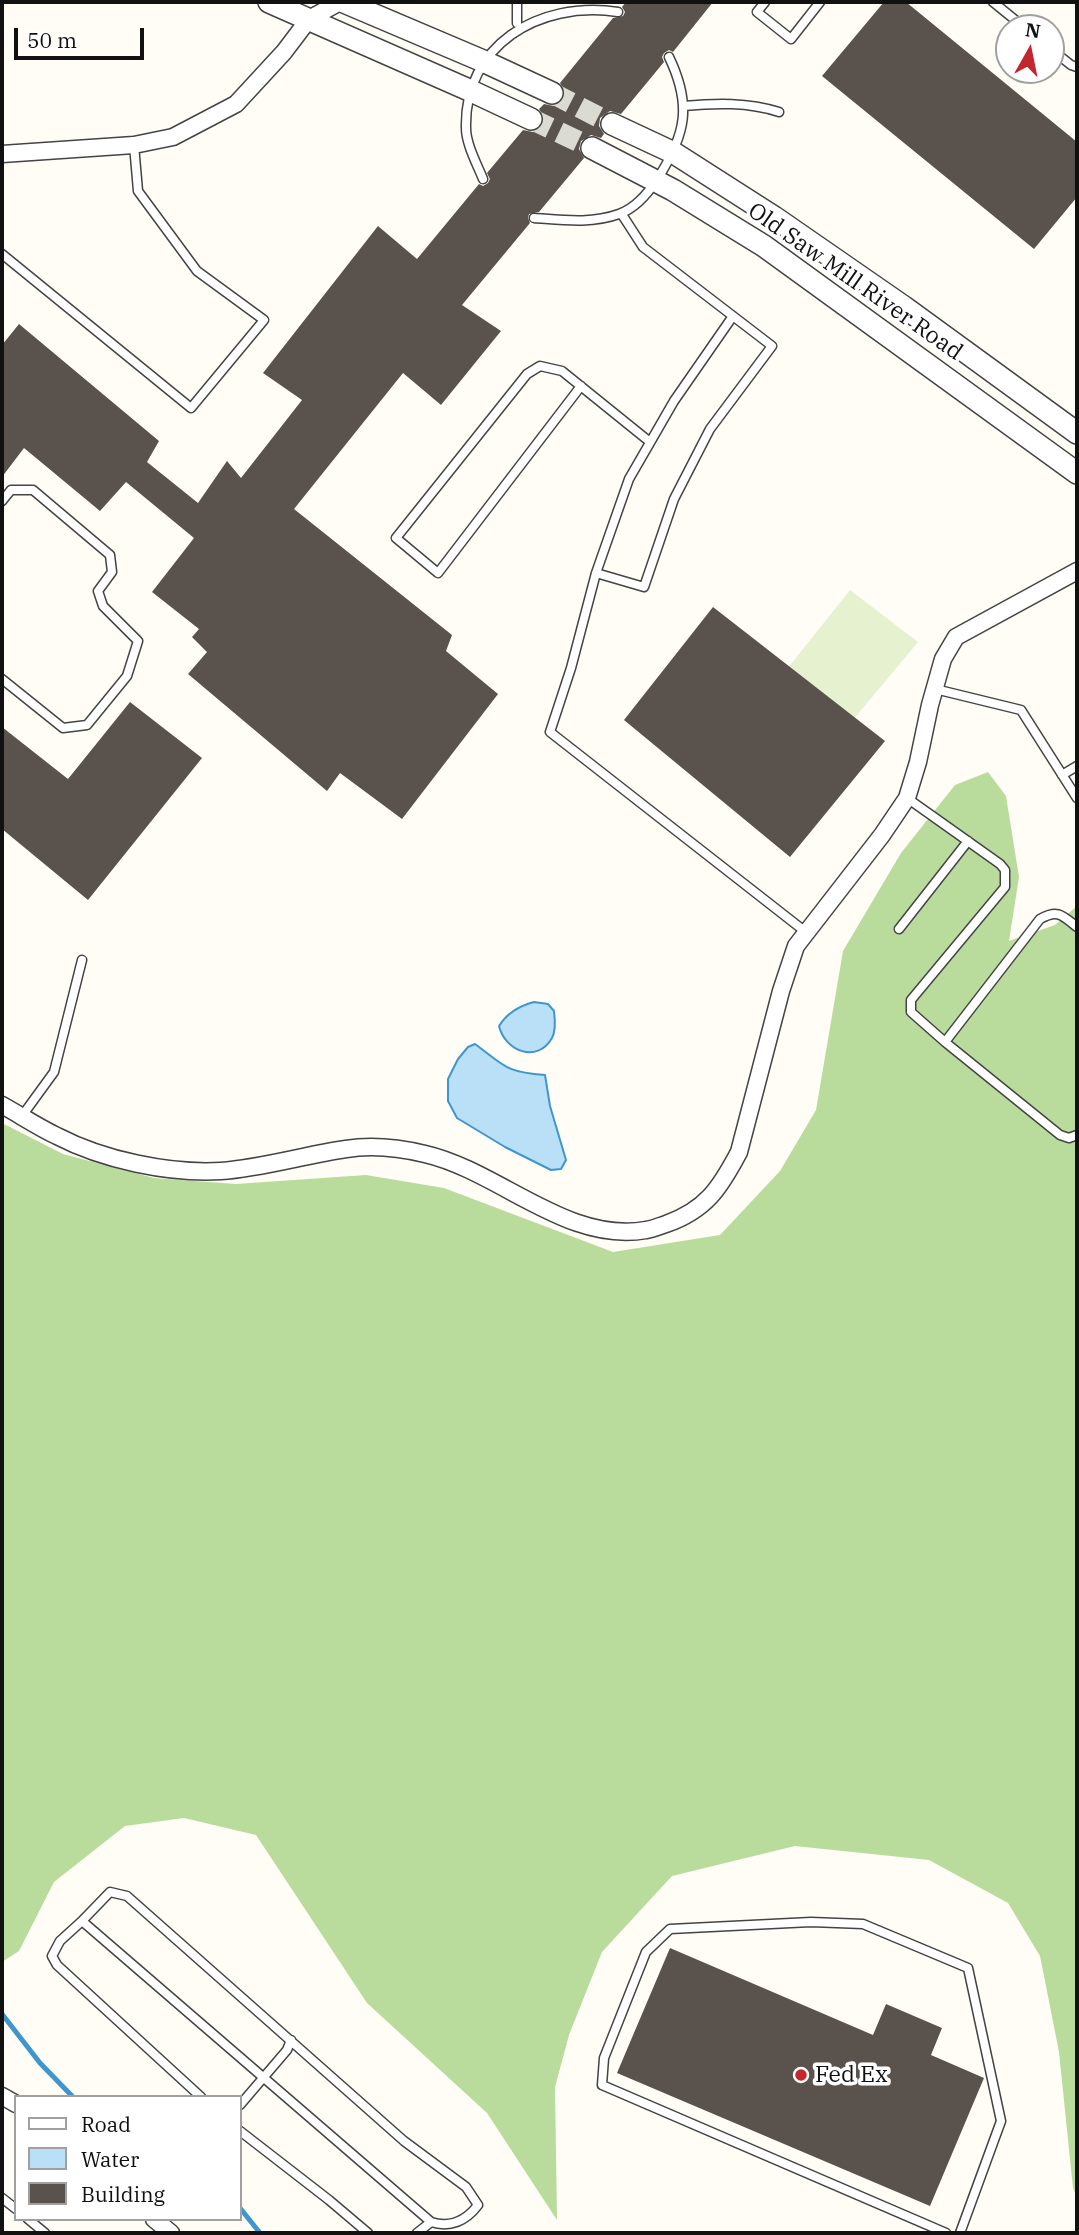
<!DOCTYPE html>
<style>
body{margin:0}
#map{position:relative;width:1079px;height:2235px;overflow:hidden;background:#fffdf5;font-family:"IBM Plex Serif",serif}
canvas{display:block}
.frame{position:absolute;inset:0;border:4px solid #111;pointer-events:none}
.legend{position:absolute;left:14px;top:2095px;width:228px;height:126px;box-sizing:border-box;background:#fff;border:2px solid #a0a0a0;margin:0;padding:9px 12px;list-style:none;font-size:21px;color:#111}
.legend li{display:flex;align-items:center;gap:14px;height:35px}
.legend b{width:35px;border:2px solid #a0a0a0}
.north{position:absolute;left:995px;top:14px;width:70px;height:70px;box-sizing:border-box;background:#fff;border:2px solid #a0a0a0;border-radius:50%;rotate:9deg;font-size:19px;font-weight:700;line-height:28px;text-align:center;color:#111}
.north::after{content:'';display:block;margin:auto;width:24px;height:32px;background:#c4262e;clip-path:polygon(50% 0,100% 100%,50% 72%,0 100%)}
.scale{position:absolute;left:14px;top:28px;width:130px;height:32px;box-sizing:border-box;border:4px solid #111;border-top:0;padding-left:9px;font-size:21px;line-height:24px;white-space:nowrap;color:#111;-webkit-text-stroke:5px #fff;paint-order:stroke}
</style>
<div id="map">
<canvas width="1079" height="2235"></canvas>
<div class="frame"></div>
<ul class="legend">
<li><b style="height:9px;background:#fff"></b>Road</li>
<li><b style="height:19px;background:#b9e0f7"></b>Water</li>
<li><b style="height:19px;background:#5a524d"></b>Building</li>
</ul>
<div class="north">N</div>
<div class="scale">50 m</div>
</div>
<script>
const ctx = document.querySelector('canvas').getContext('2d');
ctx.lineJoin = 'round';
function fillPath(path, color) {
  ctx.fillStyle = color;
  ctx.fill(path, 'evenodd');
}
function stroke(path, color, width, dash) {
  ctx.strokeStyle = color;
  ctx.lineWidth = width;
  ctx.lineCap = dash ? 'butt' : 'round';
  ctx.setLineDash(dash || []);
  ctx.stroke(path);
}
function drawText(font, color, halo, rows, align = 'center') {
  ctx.font = font + ' "IBM Plex Serif",serif';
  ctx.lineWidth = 7;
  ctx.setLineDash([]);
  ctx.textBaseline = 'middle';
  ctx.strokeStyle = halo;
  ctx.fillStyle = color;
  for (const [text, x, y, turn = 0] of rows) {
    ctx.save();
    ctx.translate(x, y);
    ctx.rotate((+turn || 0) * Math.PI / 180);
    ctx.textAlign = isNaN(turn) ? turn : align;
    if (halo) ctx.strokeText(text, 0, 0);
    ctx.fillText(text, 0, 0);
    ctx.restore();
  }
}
const forest = new Path2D(`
 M988,772L1006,796L1019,877L1009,941L1055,925L1077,906V2197L1073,2188L1059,2052L1040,1956L1008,1903L929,1860L795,1846L672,1876L602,1952L569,2035L555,2087L557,2220L487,2113L367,2003L256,1835L184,1818L125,1826L54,1882L19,1951L2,1962V1123L63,1154L154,1178L236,1184L366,1175L444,1188L613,1252L720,1235L780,1171L816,1110L843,951L901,853L955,785Z`);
const pitch = new Path2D(`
 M850,590L918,642L853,720L787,669Z`);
const water = new Path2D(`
 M534,1002L548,1004L554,1011C555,1019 556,1031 552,1038C537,1064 505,1051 499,1026C507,1013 519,1006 534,1002Z
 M475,1044C505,1066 505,1072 545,1075L550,1106L566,1160L561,1169L551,1170L505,1147L457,1118L448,1101V1079L458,1059L468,1047Z`);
const stream = new Path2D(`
 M2,2014L40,2063L73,2097
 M240,2208L260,2233`);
const building = new Path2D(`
 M626,2H713L673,52L669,50L664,53L662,57L664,62L621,114L610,111L600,118L599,126L604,134L601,138L591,135L581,141L579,149L584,158L539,212L529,214L528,218L530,223L462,305L501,331L441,405L403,373L294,509L452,635L446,651L498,694L402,819L340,773L327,791L188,674L207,652L192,637L199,629L152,592L194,538L126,482L100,511L24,448L2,477V345L19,324L159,441L147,462L198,503L227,461L241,478L302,400L263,373L378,226L417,259L479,184L483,186L488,183L490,179L487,173L523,130L533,132L543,125L544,117L539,109L544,104L554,106L564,99L565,91L560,83L613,18L623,16L625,12L622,7Z
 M884,2H906L1077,142V197L1034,249L822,76Z
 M713,607L885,741L790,857L624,720Z
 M130,702L202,758L88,900L2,829V727L68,779Z
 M670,1948L873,2035L886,2004L942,2028L931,2055L984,2078L930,2206L617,2073Z`);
const tertiaryTunnel = new Path2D(`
 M552,93L612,124
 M531,119L592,148`);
const service = new Path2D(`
 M517,2V23
 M765,2L757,12L791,39L820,2
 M993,2L1025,28
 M1051,49L1071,65L1077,67
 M683,106C716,103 748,102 779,112
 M483,179C477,164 466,144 466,128C464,46 538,0 618,12
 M534,218C563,220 591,224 619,214C636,208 649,192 658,178C686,134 692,105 669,57
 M2,254L191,408L264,320L197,271L138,191L134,145
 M733,316L674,401L629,479L596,573L571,668L550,732L807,933
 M581,386L438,573L396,538L527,374L540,366L562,371L650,442
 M2,501L11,490H33L110,555L112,572L98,591L103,606L138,641L127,676L87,725L63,728L2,679
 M596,573L644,587L674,499L710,429L772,346L643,247L621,213
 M935,689L1021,710L1077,798
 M1062,775L1077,766
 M907,798L1000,864L1005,870V887L911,1000V1012L945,1042
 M1077,927C1062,915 1058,909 1040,919L945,1042L1060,1135L1069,1138L1077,1135
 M899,929L968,841
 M22,1116L54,1072L82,960
 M82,1921L60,1941L52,1956L57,1965L201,2097
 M240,2105L287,2050L291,2040
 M240,2131L329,2200L368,2233
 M2,2198L16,2209
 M28,2219L45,2233
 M417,2233L431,2222L82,1921L110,1892L127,1896L404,2141L466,2187L478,2205C466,2221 450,2228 431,2222
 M946,2233L602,2085L604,2058L646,1952L670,1929L811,1922L863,1924L968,1968L1001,2121L960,2233`);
const minor = new Path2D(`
 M2,154L134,145L173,137L236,104L284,52L309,19L340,2
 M2,1105C20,1115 38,1127 57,1136C103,1160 169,1174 221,1171C263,1168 304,1155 346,1149C371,1145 400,1148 425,1154C499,1171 567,1244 646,1230C653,1229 660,1226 666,1224C706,1210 720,1188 739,1152L781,991L796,946L882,835L907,798L918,762L930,705L943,659L956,637L1077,571
 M2,2096L16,2104
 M154,2219L171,2233`);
const tertiary = new Path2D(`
 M269,2L469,90L531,119
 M344,2L483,61L552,93
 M612,124L674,153L774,217L904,307L1077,433
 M592,148L673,190L764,246L1077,473`);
const markers = [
 [801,2075,7,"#c4262e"]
];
const streetNames = [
 ["Old Saw Mill River Road",855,282,35]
];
const poiNames = [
 ["Fed Ex",815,2075]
];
fillPath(forest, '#b9dc9c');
fillPath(pitch, '#e6f2cf');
fillPath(water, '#b9e0f7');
stroke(water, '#3f96cf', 2);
stroke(stream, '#3f96cf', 5);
fillPath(building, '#5a524d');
stroke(tertiaryTunnel, '#dbdad3', 21, [21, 10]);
stroke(service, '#444', 11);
stroke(minor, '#444', 19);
stroke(tertiary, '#444', 24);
stroke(service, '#fff', 8);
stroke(minor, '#fff', 16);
stroke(tertiary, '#fff', 21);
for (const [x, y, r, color] of markers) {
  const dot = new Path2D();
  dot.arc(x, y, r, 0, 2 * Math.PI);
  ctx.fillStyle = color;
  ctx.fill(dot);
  stroke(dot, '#fff', 2.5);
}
drawText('23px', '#111', '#fff', streetNames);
drawText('23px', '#111', '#fff', poiNames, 'left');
</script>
